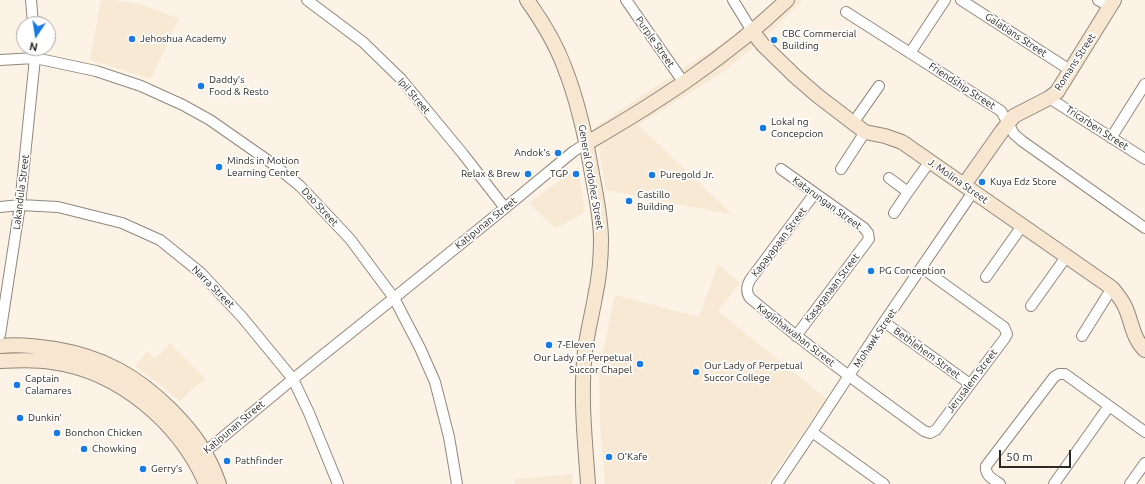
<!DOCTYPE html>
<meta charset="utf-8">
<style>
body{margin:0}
#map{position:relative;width:1145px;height:484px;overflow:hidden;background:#fcf2e5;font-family:Ubuntu,sans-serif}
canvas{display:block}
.north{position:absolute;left:16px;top:16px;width:40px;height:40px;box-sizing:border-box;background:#fff;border:1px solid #aba9a7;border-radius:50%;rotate:192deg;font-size:11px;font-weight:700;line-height:16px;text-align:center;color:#2c2823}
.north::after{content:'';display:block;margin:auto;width:14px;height:18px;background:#187ae3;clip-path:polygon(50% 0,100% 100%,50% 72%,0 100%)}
.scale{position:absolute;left:999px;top:450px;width:72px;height:18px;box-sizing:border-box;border:2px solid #2c2823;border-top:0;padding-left:5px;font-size:12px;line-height:14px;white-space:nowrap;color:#2c2823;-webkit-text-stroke:3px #fff;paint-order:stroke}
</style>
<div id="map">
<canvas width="1145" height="484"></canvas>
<div class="north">N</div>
<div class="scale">50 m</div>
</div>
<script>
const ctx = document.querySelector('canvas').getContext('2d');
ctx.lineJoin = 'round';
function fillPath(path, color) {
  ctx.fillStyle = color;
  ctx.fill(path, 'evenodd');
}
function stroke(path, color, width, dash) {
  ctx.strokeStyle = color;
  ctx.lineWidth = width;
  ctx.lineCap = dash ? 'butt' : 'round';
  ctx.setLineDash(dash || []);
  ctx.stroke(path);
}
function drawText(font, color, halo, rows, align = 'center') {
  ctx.font = font + ' Ubuntu,sans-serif';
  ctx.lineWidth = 3.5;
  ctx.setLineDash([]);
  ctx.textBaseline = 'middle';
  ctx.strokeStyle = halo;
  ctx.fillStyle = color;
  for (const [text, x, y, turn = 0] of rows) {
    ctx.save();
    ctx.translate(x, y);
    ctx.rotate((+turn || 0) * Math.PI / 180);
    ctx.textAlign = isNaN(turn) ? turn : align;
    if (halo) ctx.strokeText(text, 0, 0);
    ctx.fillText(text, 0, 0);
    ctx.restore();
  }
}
const built = new Path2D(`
 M101,0H113L139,4L179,18L151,79L90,60Z
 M776,0H803L762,40L725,71L638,125L733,215L606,190L595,127L730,38Z
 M578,167L585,212L559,227H554L529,203Z
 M718,264L740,283L718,311L827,399L815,415L767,484H605L600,422L599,369L615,295L699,317Z
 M170,343L206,379L192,389L180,401L135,366L147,351L155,359Z
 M572,474L573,484H515V479Z`);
const street = new Path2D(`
 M31,0L33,24
 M307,0L363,42L401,79L463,154L505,208
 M626,0L684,83
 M733,0L752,31
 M961,0L1070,70
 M1098,0L1110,7
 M846,12L1001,111L1014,134L1022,141L1145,228
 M910,53L945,0
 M0,60L35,58L96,71L141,86L183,105L210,120L273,164L300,186L350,239L394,298L420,348L435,382L449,437L457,484
 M1049,98L1145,159
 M853,123L879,86
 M1111,138L1145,84
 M781,169L864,228L868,233L869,239L796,336
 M841,169L865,132
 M889,178L908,192
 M815,193L750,280C746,287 746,292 750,298C806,345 865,388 924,431L930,433L936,430L1005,338L1007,334L1004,327L922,268
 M0,207L20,205L58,207L122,223L160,240L201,273L242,317L293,379L309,413L338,484
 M894,213L908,192L930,161
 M986,277L1022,226
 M1031,306L1066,257
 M884,322L970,384
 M0,335L20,205L35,58V48
 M1082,336L1112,288
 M812,432L884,484
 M200,456L293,379L394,298L505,208L574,151L587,143
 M777,484L812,432L884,322L973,192
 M1000,484C993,479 985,476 986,466L1054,377L1059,374H1065L1145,432
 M1054,484L1109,406
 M1130,484L1145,463`);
const secondary = new Path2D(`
 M527,0C542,21 555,42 564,66C578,101 586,138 592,174C596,196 601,218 601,240C601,259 599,279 595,297C592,315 587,333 585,351C580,396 585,440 588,484
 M752,31L763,45L796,77L818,96L865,132L885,136L902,142L1112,288C1118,295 1123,301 1126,309C1132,323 1133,339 1145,350
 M587,143C658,102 727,57 787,0
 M964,185L1002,131L1014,116L1049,98L1057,92L1114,0
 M0,346C18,344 37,346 55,349C103,357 137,376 171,410C194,433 208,453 219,484
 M0,361C17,360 35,359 52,362C119,371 180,423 206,484`);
const markers = [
 [132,39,4,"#187ae3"],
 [774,40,4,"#187ae3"],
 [201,86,4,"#187ae3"],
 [763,128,4,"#187ae3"],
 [558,153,4,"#187ae3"],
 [219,167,4,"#187ae3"],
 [528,174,4,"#187ae3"],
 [576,174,4,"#187ae3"],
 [652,175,4,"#187ae3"],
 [982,182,4,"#187ae3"],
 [629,201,4,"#187ae3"],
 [871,271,4,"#187ae3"],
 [549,345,4,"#187ae3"],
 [640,364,4,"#187ae3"],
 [696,372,4,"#187ae3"],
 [17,385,4,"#187ae3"],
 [20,418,4,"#187ae3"],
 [57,433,4,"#187ae3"],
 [84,449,4,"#187ae3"],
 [609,457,4,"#187ae3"],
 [227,461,4,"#187ae3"],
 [143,469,4,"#187ae3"]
];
const poiNames = [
 ["CBC Commercial",782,34],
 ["Building",782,46],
 ["Jehoshua Academy",140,39],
 ["Daddy's",209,80],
 ["Food & Resto",209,92],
 ["Lokal ng",771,122],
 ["Concepcion",771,134],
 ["Andok's",550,153,"right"],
 ["Minds in Motion",227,161],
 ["Learning Center",227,173],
 ["Relax & Brew",520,174,"right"],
 ["TGP",568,174,"right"],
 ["Puregold Jr.",660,175],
 ["Kuya Edz Store",990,182],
 ["Castillo",637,195],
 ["Building",637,207],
 ["PG Conception",879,271],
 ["7-Eleven",557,345],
 ["Our Lady of Perpetual",632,358,"right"],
 ["Succor Chapel",632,370,"right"],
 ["Our Lady of Perpetual",704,366],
 ["Succor College",704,378],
 ["Captain",25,379],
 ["Calamares",25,391],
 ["Dunkin'",28,418],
 ["Bonchon Chicken",65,433],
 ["Chowking",92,449],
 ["O’Kafe",617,457],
 ["Pathfinder",235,461],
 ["Gerry’s",151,469]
];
const streetNames = [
 ["Galatians Street",1016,35,33],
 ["Purple Street",655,42,55],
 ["Romans Street",1075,62,-57],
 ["Friendship Street",962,86,33],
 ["Ipil Street",414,96,50],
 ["Tricarben Street",1097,128,33],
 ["General Ordoñez Street",591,177,80],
 ["J. Molina Street",958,181,35],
 ["Lakandula Street",21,192,-83],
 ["Katarungan Street",827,203,36],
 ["Dao Street",320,207,47],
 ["Katipunan Street",486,223,-39],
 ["Kapayapaan Street",779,242,-53],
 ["Narra Street",213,287,45],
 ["Kasaganaan Street",832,288,-53],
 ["Kaginhawahan Street",796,335,38],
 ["Mohawk Street",875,338,-56],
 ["Bethlehem Street",927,353,36],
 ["Jerusalem Street",972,381,-53],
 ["Katipunan Street",234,427,-40]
];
fillPath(built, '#f8e9d5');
stroke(street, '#91887c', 12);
stroke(secondary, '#91887c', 16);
stroke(street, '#fff', 10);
stroke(secondary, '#f7e7d0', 14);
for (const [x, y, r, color] of markers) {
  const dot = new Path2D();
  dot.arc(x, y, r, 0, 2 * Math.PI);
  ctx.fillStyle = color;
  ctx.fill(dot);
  stroke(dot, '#fff', 1.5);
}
drawText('10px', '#2c2823', '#fff', poiNames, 'left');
drawText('10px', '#2c2823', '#fff', streetNames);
</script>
